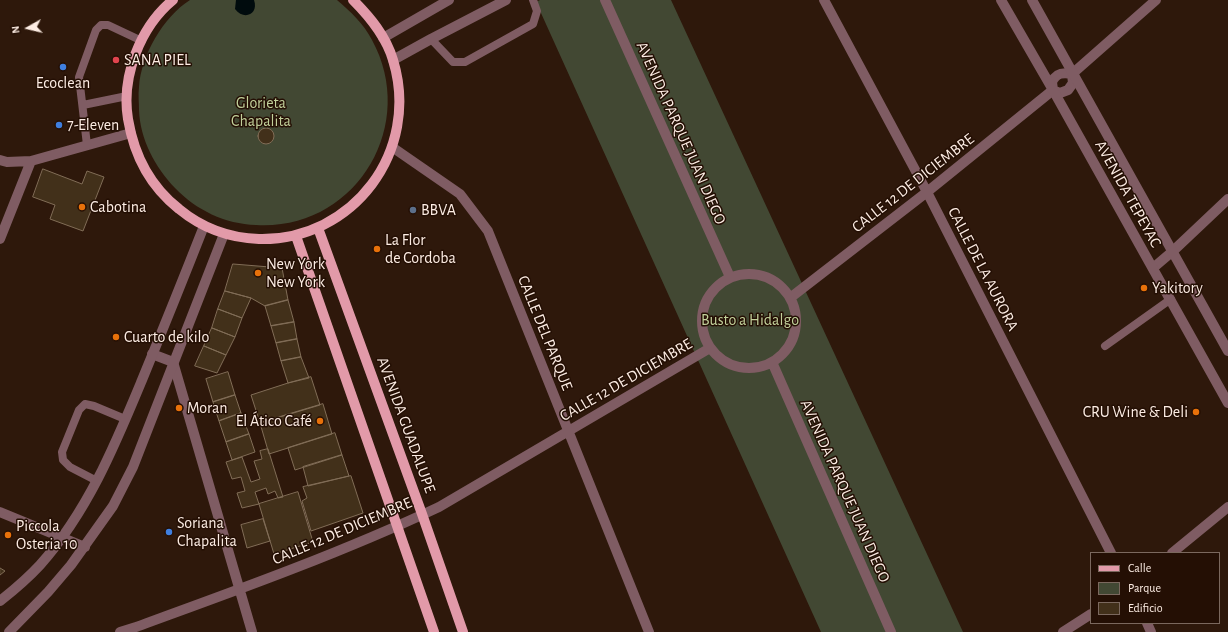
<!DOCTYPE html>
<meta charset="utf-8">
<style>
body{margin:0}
#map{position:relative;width:1228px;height:632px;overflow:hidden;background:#2e180b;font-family:"Alegreya Sans",sans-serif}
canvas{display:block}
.legend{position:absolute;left:1090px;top:552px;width:130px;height:72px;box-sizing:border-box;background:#240f04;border:1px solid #7b685e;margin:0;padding:5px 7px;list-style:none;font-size:12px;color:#fdede4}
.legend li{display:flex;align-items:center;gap:8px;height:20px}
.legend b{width:20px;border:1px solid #7b685e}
.north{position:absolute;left:8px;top:8px;width:40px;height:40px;-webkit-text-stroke:3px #240f04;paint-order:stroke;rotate:262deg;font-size:11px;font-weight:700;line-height:16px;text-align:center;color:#fdede4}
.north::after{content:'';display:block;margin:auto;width:14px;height:18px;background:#fdede4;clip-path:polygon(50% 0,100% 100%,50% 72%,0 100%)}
</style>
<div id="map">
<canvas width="1228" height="632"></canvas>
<ul class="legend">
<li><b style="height:5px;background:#e29aa9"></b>Calle</li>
<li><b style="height:11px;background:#424833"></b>Parque</li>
<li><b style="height:11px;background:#42301a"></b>Edificio</li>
</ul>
<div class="north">N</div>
</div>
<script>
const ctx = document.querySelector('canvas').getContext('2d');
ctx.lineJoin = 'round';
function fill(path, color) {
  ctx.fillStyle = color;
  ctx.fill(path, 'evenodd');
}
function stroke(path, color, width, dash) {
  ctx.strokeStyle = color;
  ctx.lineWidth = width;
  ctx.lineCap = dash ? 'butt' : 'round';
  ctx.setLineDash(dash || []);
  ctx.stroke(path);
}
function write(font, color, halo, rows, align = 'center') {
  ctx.font = font + ' "Alegreya Sans",sans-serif';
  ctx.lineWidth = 3;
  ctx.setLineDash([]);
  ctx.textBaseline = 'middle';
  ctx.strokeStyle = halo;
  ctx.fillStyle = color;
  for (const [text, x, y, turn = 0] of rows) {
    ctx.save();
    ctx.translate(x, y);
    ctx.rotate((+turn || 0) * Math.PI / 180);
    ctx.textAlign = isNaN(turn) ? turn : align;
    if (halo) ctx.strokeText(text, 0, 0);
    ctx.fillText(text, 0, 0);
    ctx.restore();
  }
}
const green = new Path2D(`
 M190,0H337C350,11 364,24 372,40C419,126 355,231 256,225C225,224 196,210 175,188C155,167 140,139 139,110C139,102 138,95 139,87C141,56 163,17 190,0Z
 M540,0H671L963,632H821L536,2Z`);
const water = new Path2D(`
 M236,0H254C259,14 244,21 235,9Z`);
const building = new Path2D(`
 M258 136a8 8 0 1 1 16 0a8 8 0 1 1-16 0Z
 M43,169L82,184L87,171L104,177L83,231L50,219L55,205L33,197Z
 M233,264L282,268L288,300L265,306L251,298L225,291Z
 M225,291L251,298L242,318L218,309Z
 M288,300L294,322L271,326L265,306Z
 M218,309L242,318L235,337L212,328Z
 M294,322L297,339L276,343L271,326Z
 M212,328L235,337L226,355L204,346Z
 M297,339L301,357L281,361L276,343Z
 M204,346L226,355L217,373L195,366Z
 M301,357L309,378L288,383L281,361Z
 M228,372L235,395L213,402L206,379Z
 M311,377L320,405L260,423L251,395L288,383Z
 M235,395L241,413L219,421L213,402Z
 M323,404L332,434L269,454L260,423Z
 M241,413L249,434L226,442L219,421Z
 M335,433L342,455L295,470L288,448Z
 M249,434L255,452L232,460L226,442Z
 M268,449L283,497L278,498L275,491L268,494L266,488L255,492L259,504L242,508L237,493L245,491L241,477L232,479L226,462L242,457L251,482L260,479L254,461L262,459L260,451Z
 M342,455L349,476L308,486L303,467Z
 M351,476L363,513L311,531L302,501L307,498L303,487Z
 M298,492L313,542L274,554L259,504Z
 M263,519L270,541L247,548L241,525Z
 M0,568L5,571L0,575Z`);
const service = new Path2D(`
 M431,39L453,62H465L533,24L537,11L533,0
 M83,105L127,96
 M87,145L79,77L96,30L101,25H108L142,41
 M1105,346L1171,299
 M97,481L70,467L63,460L62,452L79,410L85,404L94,406L125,419`);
const minor = new Path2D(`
 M605,0L730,277
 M824,0L927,192L1111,553
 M1072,74L1156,0
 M1053,90L1060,93L1068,90L1073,83L1072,74
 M1053,90L1052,82C1056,73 1063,72 1072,74
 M392,147L460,194L488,231L649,632
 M0,160L7,162L31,161L131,133
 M0,239L31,161
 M1153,268L1173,251L1228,199
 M702 321a47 47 0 1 1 94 0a47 47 0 1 1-94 0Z
 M790,298L927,192L1053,90
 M152,354L173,362L252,632
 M772,362L891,632
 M0,512L85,547
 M1172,553L1228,507
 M1147,623L1151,632
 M120,632L136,627C238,590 341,553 439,507L710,348
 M1063,632L1091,614`);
const tertiary = new Path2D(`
 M1001,0L1053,90L1228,403
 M1032,0L1228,351
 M383,38L449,0
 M393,60L431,39L506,0
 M0,601C14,590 28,578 40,565C88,511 115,445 142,380C163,329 184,277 204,226
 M9,632L48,592L71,565L113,506L133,467L224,234`);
const primary = new Path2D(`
 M173,0C140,27 121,77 128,119C134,155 151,187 179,209C202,228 230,238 259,239C353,241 421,151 393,60C386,36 370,17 353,0
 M318,228L422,514L463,632
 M296,236L434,632`);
const markers = [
 [116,60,4,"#e0444e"],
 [63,67,4,"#3f7fe0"],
 [59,125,4,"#3f7fe0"],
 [82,207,4,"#e8710a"],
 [413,210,4,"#5c6f8a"],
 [377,249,4,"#e8710a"],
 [258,273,4,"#e8710a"],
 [1144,288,4,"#e8710a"],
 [116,337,4,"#e8710a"],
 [179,408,4,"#e8710a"],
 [1196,412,4,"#e8710a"],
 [320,421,4,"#e8710a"],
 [169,532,4,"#3f7fe0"],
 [8,535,4,"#e8710a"]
];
const poiNames = [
 ["SANA PIEL",124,60],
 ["Ecoclean",63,83,"center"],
 ["7-Eleven",67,125],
 ["Cabotina",90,207],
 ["BBVA",421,210],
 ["La Flor",385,240],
 ["de Cordoba",385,258],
 ["New York",266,264],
 ["New York",266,282],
 ["Yakitory",1152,288],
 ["Cuarto de kilo",124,337],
 ["Moran",187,408],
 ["CRU Wine & Deli",1188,412,"right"],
 ["El Ático Café",312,421,"right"],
 ["Soriana",177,523],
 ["Chapalita",177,541],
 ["Piccola",16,526],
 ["Osteria 10",16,544]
];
const parkNames = [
 ["Glorieta",261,103],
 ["Chapalita",261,121],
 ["Busto a Hidalgo",750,320]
];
const streetNames = [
 ["AVENIDA PARQUE JUAN DIEGO",681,133,66],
 ["CALLE 12 DE DICIEMBRE",913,183,-38],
 ["AVENIDA TEPEYAC",1128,194,61],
 ["CALLE DE LA AURORA",983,269,63],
 ["CALLE DEL PARQUE",545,333,68],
 ["CALLE 12 DE DICIEMBRE",626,380,-30],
 ["AVENIDA GUADALUPE",406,425,70],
 ["AVENIDA PARQUE JUAN DIEGO",845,491,66],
 ["CALLE 12 DE DICIEMBRE",342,531,-23]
];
fill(green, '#424833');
fill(water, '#000b0d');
fill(building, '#42301a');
stroke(building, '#816d57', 1);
stroke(service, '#7f5c63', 8);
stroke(minor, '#7f5c63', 10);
stroke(tertiary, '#7f5c63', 10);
stroke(primary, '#e29aa9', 10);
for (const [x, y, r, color] of markers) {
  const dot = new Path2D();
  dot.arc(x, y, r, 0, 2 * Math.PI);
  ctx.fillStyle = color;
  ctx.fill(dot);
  stroke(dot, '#240f04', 1.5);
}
write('16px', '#fdede4', '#240f04', poiNames, 'left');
write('16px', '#c2d19b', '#240f04', parkNames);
write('16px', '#fdede4', '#240f04', streetNames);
</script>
